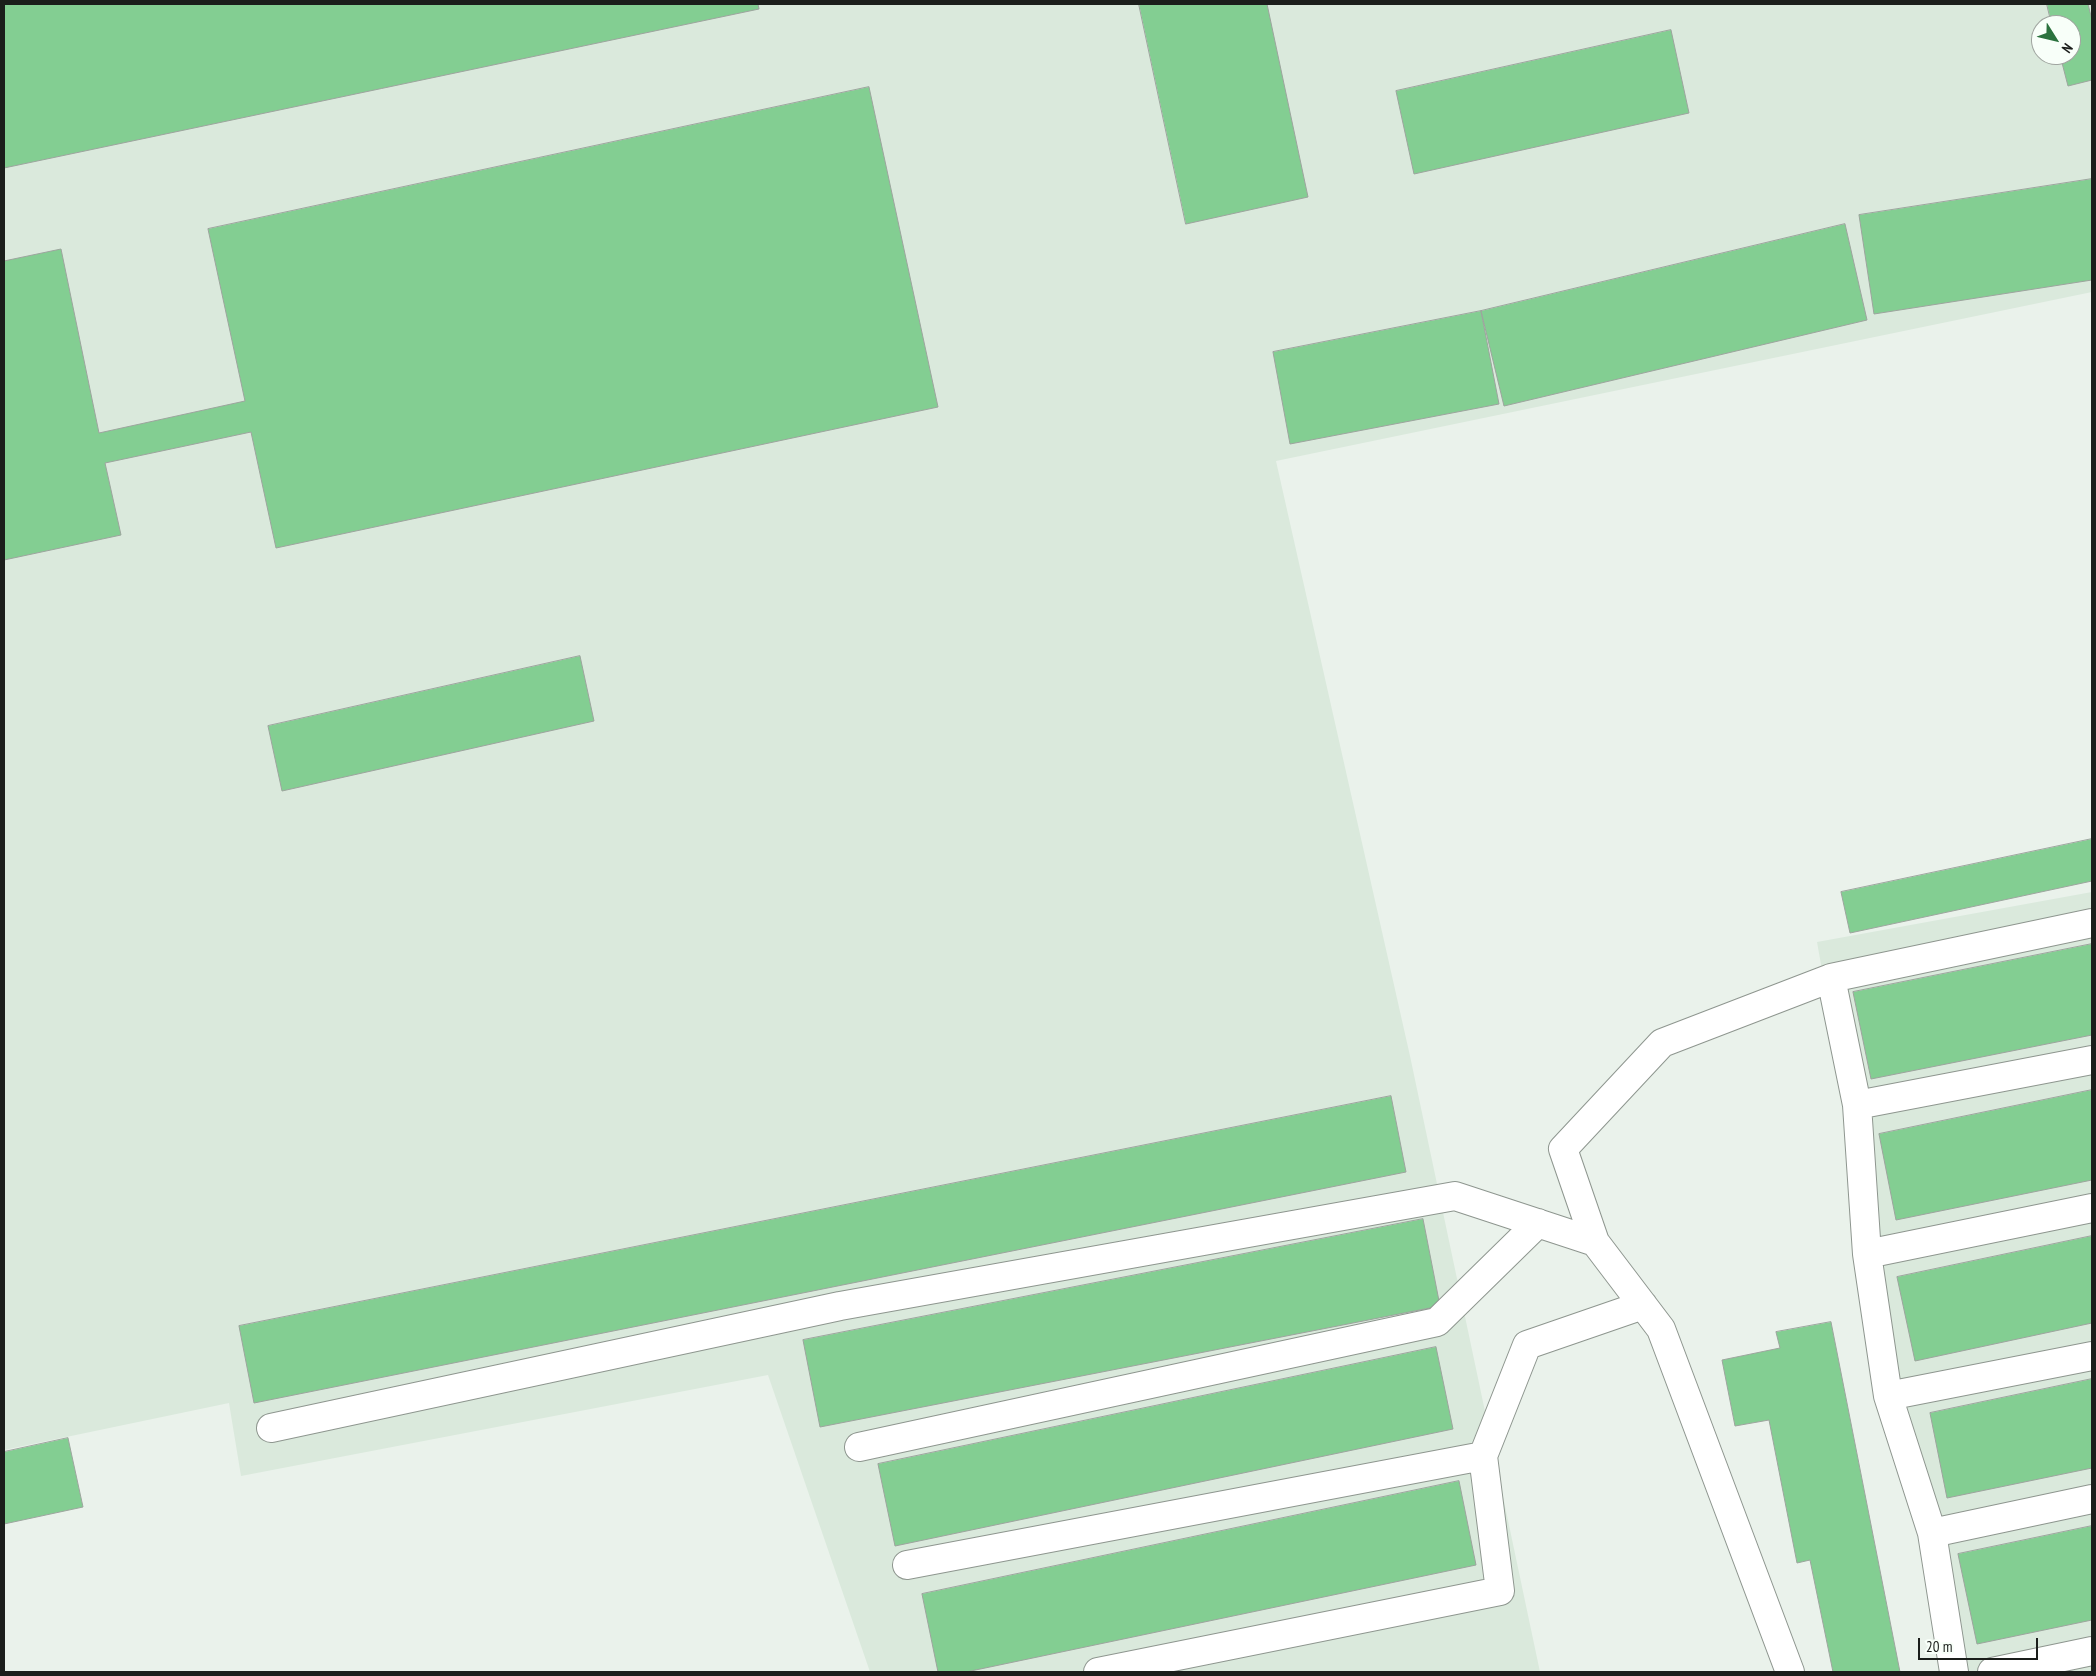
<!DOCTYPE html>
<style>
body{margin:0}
#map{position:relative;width:2096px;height:1676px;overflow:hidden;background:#eaf2eb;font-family:"PT Sans Narrow",sans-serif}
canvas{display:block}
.frame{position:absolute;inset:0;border:5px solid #1b1e1b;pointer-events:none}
.north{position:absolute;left:2031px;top:15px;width:50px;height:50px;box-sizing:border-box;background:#f8fff9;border:1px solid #a0a5a0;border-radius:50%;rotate:126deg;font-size:14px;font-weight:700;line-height:20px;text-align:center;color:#1b1e1b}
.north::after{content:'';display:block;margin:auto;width:18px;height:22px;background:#2b723e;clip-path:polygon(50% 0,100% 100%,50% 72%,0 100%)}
.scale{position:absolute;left:1918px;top:1638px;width:120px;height:22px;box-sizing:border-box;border:2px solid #1b1e1b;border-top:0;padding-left:6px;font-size:15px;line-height:18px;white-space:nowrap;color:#1b1e1b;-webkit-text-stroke:4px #f8fff9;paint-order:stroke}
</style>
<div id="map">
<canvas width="2096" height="1676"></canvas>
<div class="frame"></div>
<div class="north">N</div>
<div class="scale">20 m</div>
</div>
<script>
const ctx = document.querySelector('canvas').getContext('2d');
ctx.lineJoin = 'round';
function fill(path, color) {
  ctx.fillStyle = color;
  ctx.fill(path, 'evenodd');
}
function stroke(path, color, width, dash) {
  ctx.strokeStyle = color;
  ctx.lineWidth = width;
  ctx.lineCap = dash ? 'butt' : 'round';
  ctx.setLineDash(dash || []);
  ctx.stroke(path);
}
const built = new Path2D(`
 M4,4H2092V292L1276,461L1410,1056L1540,1672H870L768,1375L241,1476L229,1403L4,1450ZM2041,25H2071V55H2041Z
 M2092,892V1672H1947L1817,942Z`);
const building = new Path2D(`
 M4,4H758L759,9L4,168Z
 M1139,4H1267L1308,197L1186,224Z
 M2047,4H2088L2092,20V80L2068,86L2060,55H2071V25H2052Z
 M1671,30L1689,113L1414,174L1396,91Z
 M869,87L938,407L276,548L251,432L105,463L121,535L4,560V261L61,249L99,433L245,401L208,229Z
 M2092,179V280L1874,314L1859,215Z
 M1845,224L1867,320L1504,406L1481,311Z
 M1481,311L1499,404L1290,444L1273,352Z
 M580,656L594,721L282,791L268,726Z
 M2092,839V881L1850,933L1841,892Z
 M2092,944V1035L1871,1079L1853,992Z
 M2092,1090V1180L1896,1220L1879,1134Z
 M1391,1096L1406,1172L254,1403L239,1326Z
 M1423,1219L1440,1306L820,1427L803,1340Z
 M2092,1236V1323L1915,1361L1897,1277Z
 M1831,1322L1900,1672H1833L1810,1560L1797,1563L1769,1420L1735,1426L1722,1360L1780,1348L1776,1332Z
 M1436,1347L1453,1429L895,1546L878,1464Z
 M2092,1379V1468L1947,1498L1930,1413Z
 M68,1438L83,1507L4,1524V1452Z
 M1459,1481L1476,1565L966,1672H938L922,1594Z
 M2092,1526V1620L1977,1644L1958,1554Z`);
const minor = new Path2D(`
 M1857,1105L2092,1060
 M2092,1208L1867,1254L1888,1396L2092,1356
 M1867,1254L1857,1105L1831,978L2092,923
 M1888,1396L1932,1533
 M271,1428L840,1306L1455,1196L1595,1242
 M859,1447L1437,1322L1538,1223
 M907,1565L1483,1456L1527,1345L1643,1305
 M1098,1672L1500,1591L1483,1456
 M1790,1672L1661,1329L1595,1242L1563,1149L1662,1043L1831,978
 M1954,1672L1932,1533L2092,1499
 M1992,1672L2092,1651`);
fill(built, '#dae9dc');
fill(building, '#83ce92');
stroke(building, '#9da59e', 1);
stroke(minor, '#8e968f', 30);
stroke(minor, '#fff', 28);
</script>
